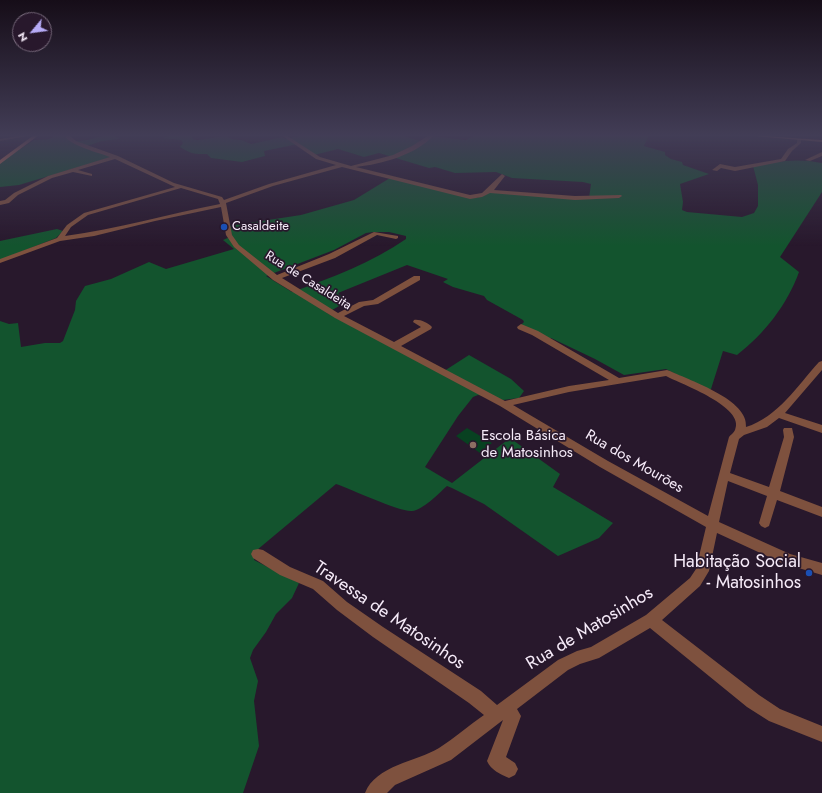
<!DOCTYPE html>
<meta charset="utf-8">
<style>
body{margin:0}
#map{position:relative;width:822px;height:793px;overflow:hidden;background:#28182c;font-family:Jost,sans-serif}
canvas{display:block}
.north{position:absolute;left:12px;top:12px;width:40px;height:40px;box-sizing:border-box;background:#28182c;border:1px solid #7a6c7e;border-radius:50%;rotate:241deg;font-size:11px;font-weight:700;line-height:16px;text-align:center;color:#f6ebf9}
.north::after{content:'';display:block;margin:auto;width:14px;height:18px;background:#b7abf7;clip-path:polygon(50% 0,100% 100%,50% 72%,0 100%)}
</style>
<div id="map">
<canvas width="822" height="793"></canvas>
<div class="north">N</div>
</div>
<script>
const ctx = document.querySelector('canvas').getContext('2d');
ctx.lineJoin = 'round';
function fill(path, color) {
  ctx.fillStyle = color;
  ctx.fill(path, 'evenodd');
}
function stroke(path, color, width, dash) {
  ctx.strokeStyle = color;
  ctx.lineWidth = width;
  ctx.lineCap = dash ? 'butt' : 'round';
  ctx.setLineDash(dash || []);
  ctx.stroke(path);
}
function write(font, color, halo, rows, align = 'center') {
  ctx.font = font + ' Jost,sans-serif';
  ctx.lineWidth = 3.5;
  ctx.setLineDash([]);
  ctx.textBaseline = 'middle';
  ctx.strokeStyle = halo;
  ctx.fillStyle = color;
  for (const [text, x, y, turn = 0] of rows) {
    ctx.save();
    ctx.translate(x, y);
    ctx.rotate((+turn || 0) * Math.PI / 180);
    ctx.textAlign = isNaN(turn) ? turn : align;
    if (halo) ctx.strokeText(text, 0, 0);
    ctx.fillText(text, 0, 0);
    ctx.restore();
  }
}
const green = new Path2D(`
 M467,428L492,443L480,453L456,436Z`);
const forest = new Path2D(`
 M53,135H66L70,141C75,141 81,141 86,140C98,138 109,131 120,139L102,141L84,147L112,157L19,185L0,187V162L34,140L49,139L53,137Z
 M172,135H191L193,139L197,140L226,136L232,139L242,140L251,144L282,137L286,139L303,135H400L421,141L433,136L466,140L475,135H649L644,146L665,152V155L671,159L682,162L683,165L709,174L680,184L683,202L682,210L687,212L742,217L754,213L758,206V185L753,166C776,161 798,158 822,163V192L780,257L799,272C787,305 765,333 737,355L723,351L711,389L707,390L666,369L624,375L595,359L551,338H547L521,325L524,322L523,320L487,300L484,296L453,287L443,282L448,279L407,265L338,293L346,302L327,313L441,373L469,355L511,379L524,391L519,398L503,400L478,395L473,397L458,416L425,467L452,483L510,438L560,474L553,487L613,523L599,538L558,556L484,504L452,488L447,486C438,494 423,510 412,511C399,512 351,489 336,484L257,550L254,560L299,583L292,598L276,614L266,632L253,650L250,658L258,681L254,701L259,746L243,793H0V321L9,324L18,323L21,347L45,343H60L63,341L75,310L76,301L85,286L111,279L149,262L166,269L234,249L223,240L232,236L229,226L301,215L354,200L390,178L477,198L491,191L589,198L591,184L583,182L512,178L496,172L455,173L435,167L429,168L379,153L364,157L338,149L314,155L298,144L264,151L265,156L242,162L211,158L207,154C194,154 191,154 180,147L183,143L181,140L162,138ZM373,232H389L406,236V239C373,262 331,278 292,292L266,276L334,250L366,233Z
 M57,229L63,231L56,238L0,260V241Z`);
const minor = new Path2D(`
 M24,135H34L0,141V139Z
 M65,135H69L76,141L118,156L174,183L222,197L224,200L269,184L336,165L316,159L281,135H286L320,157L351,166L393,155L412,146L429,135H434C416,155 382,164 356,167L470,195L482,193L502,174L505,176L494,190L575,196L621,195L622,196L619,198L575,200L490,193L482,197L470,199L342,167L273,186L226,203L232,235L239,245L277,275L329,254L374,232L398,236V238L396,239L377,235L335,258L282,278L338,313L359,302L373,300L414,276H420V280L378,304L364,306L344,316L394,342L421,327L413,322L414,320C420,319 428,323 432,327L431,329L401,346L505,401L569,386L609,380L532,335L518,329L517,327L521,324L538,331L619,378L667,370L670,371C691,381 749,400 746,427C778,417 797,386 819,362L822,361V370L785,413L822,425V433L779,418L767,427L744,435L739,439L730,473L769,487L784,437L783,430L784,428H792L794,437L780,491L822,507V517L777,500L769,526L765,528L761,526L759,523L767,496L728,481L719,522L790,554L822,563V575L782,563L717,533L709,571L700,586L662,620L759,695L780,709L822,726V742L769,721L747,707L650,628L599,658L580,664L568,670L517,709L521,716L506,757L515,763L518,769L515,775L509,778C500,774 491,770 487,761L503,720L451,760L395,785L387,793H365C376,765 416,762 439,748C455,738 469,725 484,715L469,703L373,637L337,610L313,589L280,575L253,558L251,554L253,550L258,549L263,550L290,567L323,581L347,602L383,627L481,691L497,705L558,660L577,651L591,647L646,615L690,578L696,569L706,527L600,467L500,406L335,318L273,280L234,247L226,235L221,207L155,221L94,236L60,241L0,263V259L57,238L67,225L84,213L175,187L115,159L78,170L92,174V176L73,172L52,178L18,195L9,203L0,205V201L5,200L14,193L48,176L110,157C100,153 67,145 65,135ZM181,188L218,199L220,204C168,214 117,229 65,236L71,227L88,215ZM666,376C681,384 746,407 735,430C734,433 730,435 729,437L708,516L608,461L513,405L569,392Z
 M797,139H801V143L792,151L785,161L735,171L721,168L717,171L712,170L720,164L735,167L781,159L788,149L797,143Z
 M822,152V156L810,161L805,160Z`);
const major = new Path2D(`
 M34,135H39L0,164V160Z
 M752,135L822,140V142L754,136Z`);
const markers = [
 [224,227,4,"#1a4fb4"],
 [473,445,4,"#8d6e63"],
 [809,573,4,"#1a4fb4"]
];
const farPoinames = [
 ["Casaldeite",232,227]
];
const farStreetnames = [
 ["Rua de Casaldeita",308,281,32]
];
const poiNames = [
 ["Escola Básica",481,436],
 ["de Matosinhos",481,453]
];
const streetNames = [
 ["Rua dos Mourões",634,462,30]
];
const nearPoinames = [
 ["Habitação Social",801,563],
 ["- Matosinhos",801,584]
];
const nearStreetnames = [
 ["Travessa de Matosinhos",389,616,34],
 ["Rua de Matosinhos",590,629,-31]
];
fill(green, '#084121');
fill(forest, '#13542e');
fill(minor, '#7e513e');
fill(major, '#df8158');
const sky = ctx.createLinearGradient(0, 0, 0, 246);
sky.addColorStop(0, '#160d18');
sky.addColorStop(0.55, '#423d56');
sky.addColorStop(1, '#423d5600');
ctx.fillStyle = sky;
ctx.fillRect(0, 0, 822, 246);
for (const [x, y, r, color] of markers) {
  const dot = new Path2D();
  dot.arc(x, y, r, 0, 2 * Math.PI);
  ctx.fillStyle = color;
  ctx.fill(dot);
  stroke(dot, '#28182c', 1.5);
}
write('13px', '#f6ebf9', '#28182c', farPoinames, 'left');
write('13px', '#f6ebf9', '#28182c', farStreetnames);
write('15px', '#f6ebf9', '#28182c', poiNames, 'left');
write('15px', '#f6ebf9', '#28182c', streetNames);
write('18px', '#f6ebf9', '#28182c', nearPoinames, 'right');
write('18px', '#f6ebf9', '#28182c', nearStreetnames);
</script>
